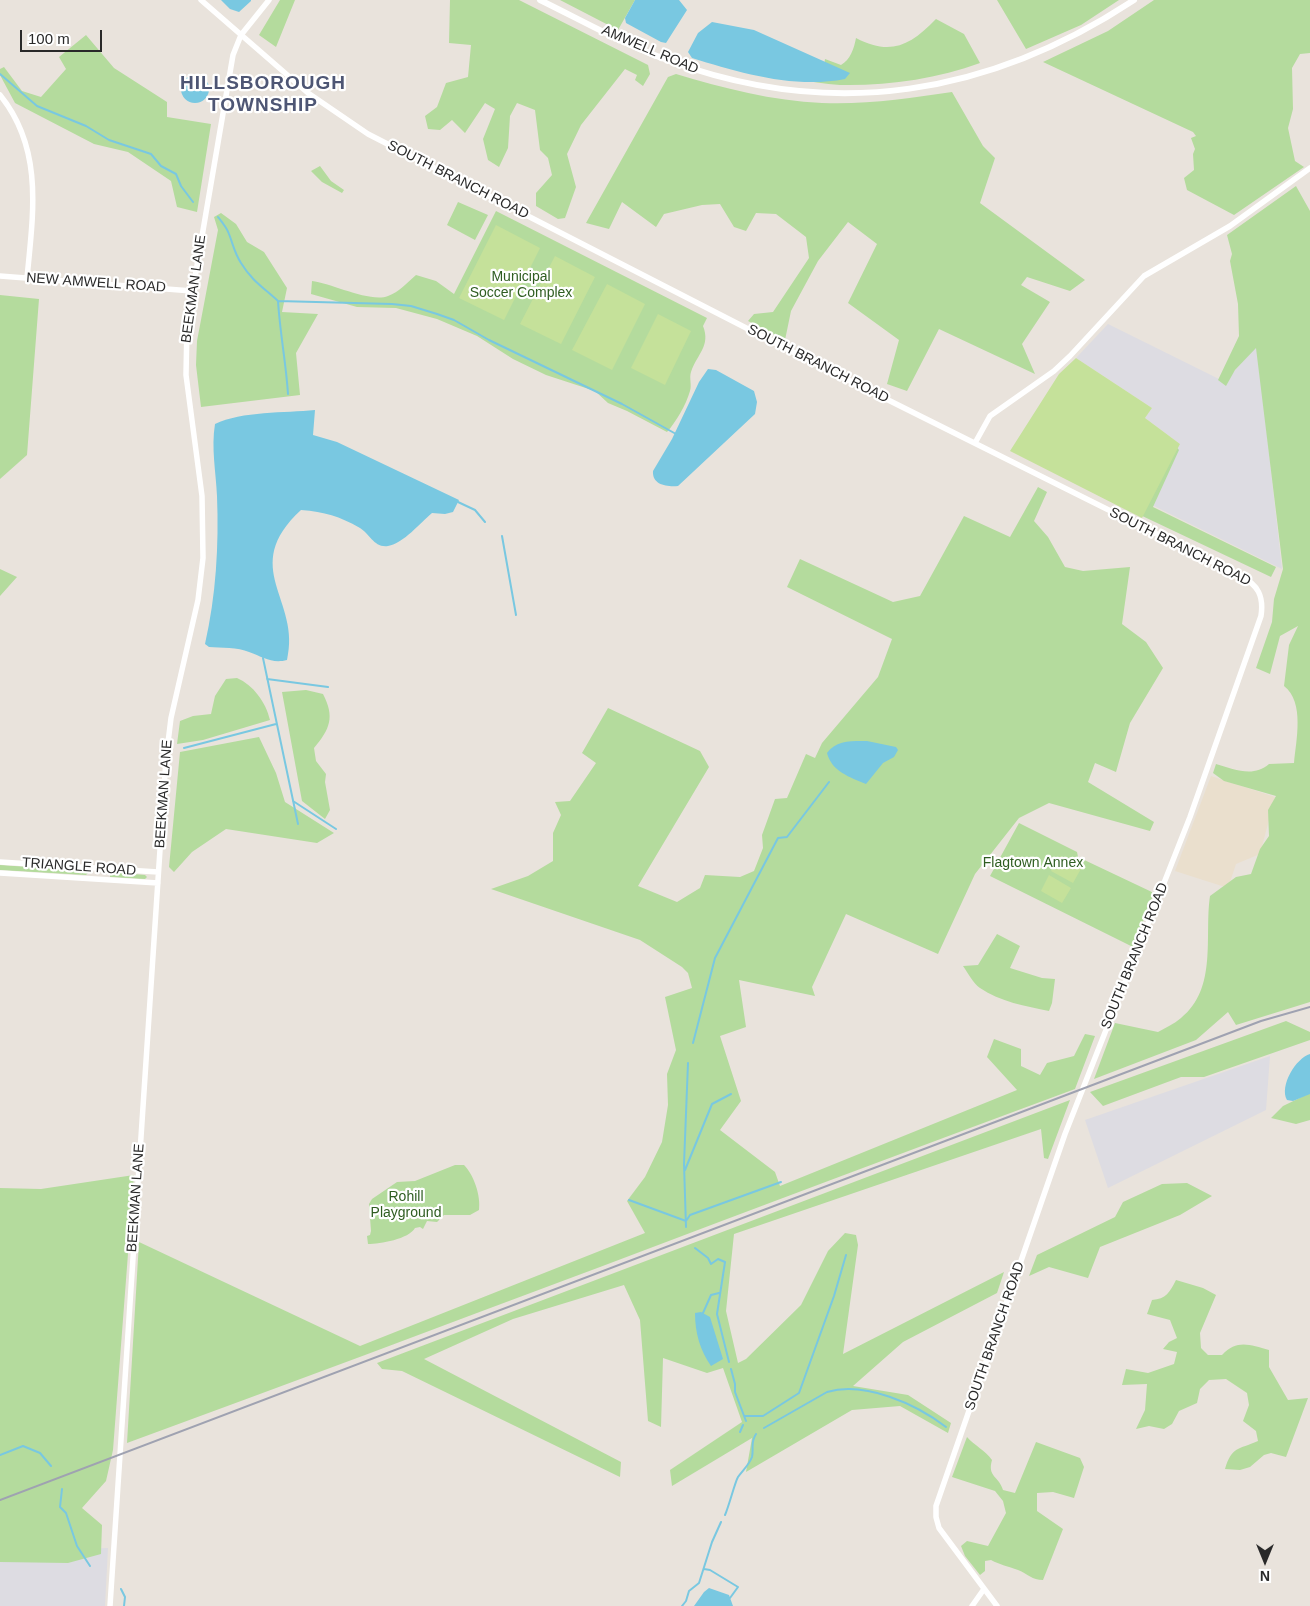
<!DOCTYPE html>
<style>
body{margin:0}
#map{position:relative;width:1310px;height:1606px;overflow:hidden;background:#e9e3dc;font-family:Arial,sans-serif}
canvas{display:block}
.north{position:absolute;left:1240px;top:1536px;width:50px;height:50px;-webkit-text-stroke:4px #fff;paint-order:stroke;rotate:180deg;font-size:14px;font-weight:700;line-height:20px;text-align:center;color:#292929}
.north::after{content:'';display:block;margin:auto;width:18px;height:22px;background:#292929;clip-path:polygon(50% 0,100% 100%,50% 72%,0 100%)}
.scale{position:absolute;left:20px;top:30px;width:82px;height:22px;box-sizing:border-box;border:2px solid #292929;border-top:0;padding-left:6px;font-size:15px;line-height:18px;white-space:nowrap;color:#292929;-webkit-text-stroke:4px #fff;paint-order:stroke}
</style>
<div id="map">
<canvas width="1310" height="1606"></canvas>
<div class="north">N</div>
<div class="scale">100 m</div>
</div>
<script>
const ctx = document.querySelector('canvas').getContext('2d');
ctx.lineJoin = 'round';
function fill(path, color) {
  ctx.fillStyle = color;
  ctx.fill(path, 'evenodd');
}
function stroke(path, color, width, dash) {
  ctx.strokeStyle = color;
  ctx.lineWidth = width;
  ctx.lineCap = dash ? 'butt' : 'round';
  ctx.setLineDash(dash || []);
  ctx.stroke(path);
}
function write(font, color, halo, rows, align = 'center') {
  ctx.font = font + ' Arial,sans-serif';
  ctx.lineWidth = 4.5;
  ctx.setLineDash([]);
  ctx.textBaseline = 'middle';
  ctx.strokeStyle = halo;
  ctx.fillStyle = color;
  for (const [text, x, y, turn = 0] of rows) {
    ctx.save();
    ctx.translate(x, y);
    ctx.rotate((+turn || 0) * Math.PI / 180);
    ctx.textAlign = isNaN(turn) ? turn : align;
    if (halo) ctx.strokeText(text, 0, 0);
    ctx.fillText(text, 0, 0);
    ctx.restore();
  }
}
const industrial = new Path2D(`
 M1108,324L1225,382L1257,345L1282,569L1150,504L1180,444L1145,418L1152,408L1076,358Z
 M1270,1056L1266,1110L1108,1188L1085,1120Z
 M108,1548L105,1606H0V1551Z`);
const education = new Path2D(`
 M1211,776L1275,797L1260,854L1236,864L1228,888L1175,871Z`);
const green = new Path2D(`
 M280,0H295L276,47L259,35Z
 M450,0H519L648,65L650,74L643,86L635,80L637,75L625,69L581,125L567,154L576,187L565,218L558,219L536,206V193L552,175L548,158L540,150L535,110L517,103L510,116L508,148L499,167L488,160L483,139L495,109L485,103L465,133L452,120L440,130L428,129L425,116L437,107L446,83L468,77L471,45L449,43Z
 M560,0H635L618,30Z
 M997,0H1119L1081,25L1026,49Z
 M1154,0H1310V53L1300,54L1292,68L1293,109L1288,128L1295,161L1304,167L1234,215L1187,190L1184,178L1194,170L1193,154L1195,149L1191,138L1196,136L1193,132L1043,62L1108,31Z
 M936,19L964,34L980,63C937,79 886,86 840,85C825,84 809,81 794,79L823,73L825,59L841,65C850,60 854,49 856,38C890,56 910,46 936,19Z
 M86,35L114,68L167,102V117L211,124L197,212L177,207L171,181L128,152L94,144L15,103L0,75V69L4,67L22,91L41,97L66,69L59,57Z
 M676,74C723,88 773,101 822,103C865,105 910,98 952,92L983,146L995,158L980,203L1085,280L1070,291L1027,277L1021,285L1050,302L1022,344L1035,374L939,329L907,391L887,384L899,340L848,303L877,244L848,222L818,261L791,311L785,340L748,321L754,314L773,312L809,258L806,237L776,214L756,213L746,231L734,227L720,204L702,205L664,214L656,227L622,202L609,229L586,223L668,77Z
 M320,166L331,181L344,190L342,193L322,182L311,171Z
 M1296,186L1310,211V1002L1236,1025L1228,1012L1196,1040L1094,1079L1115,1023L1158,1032C1165,1028 1174,1024 1181,1018C1218,988 1204,936 1210,896L1236,877L1251,874L1260,849L1269,836L1268,810L1276,796L1224,781L1213,773L1216,764C1234,769 1253,778 1269,764L1294,763C1296,741 1305,702 1284,686L1289,645L1298,626L1280,636L1270,674L1256,668L1272,622L1274,599L1283,569L1256,348L1235,370L1226,386L1218,380L1239,336L1238,304L1230,261L1232,254L1227,235Z
 M458,202L488,215L475,240L447,225Z
 M496,211L707,318L703,326C711,346 697,354 691,372C689,378 692,385 690,391C686,405 676,422 667,432L627,411L608,403L595,391L546,375L513,359L477,336L437,319L396,308L357,307L311,294L312,281C331,283 370,303 388,296C399,292 407,283 416,275L436,281L454,294Z
 M221,213L236,224L247,242L264,252L287,288L282,312L318,314L296,353L300,395L201,407L196,365L197,341L218,230L214,217Z
 M0,295L39,299L27,455L0,479Z
 M1173,443L1179,450L1153,507L1276,567L1271,577L1098,495Z
 M1038,487L1047,492L1034,521L1048,537L1065,567L1083,571L1130,567L1122,624L1146,642L1163,668L1130,723L1116,772L1095,763L1088,782L1154,822L1150,831L1049,803L1019,818L975,874L938,954L846,914L812,987L815,996L739,980L746,1027L720,1036L741,1101L720,1130L775,1172L780,1186L1017,1090L987,1057L994,1039L1021,1049V1066L1040,1075L1047,1063L1074,1056L1085,1034L1095,1036L1075,1089C759,1206 444,1327 127,1443L139,1242L360,1346L645,1233L627,1201L645,1177L662,1142L668,1105L667,1074L676,1050L665,997L692,988L688,973L682,967L640,940L491,889L528,876L553,861V833L561,815L555,802L570,801L596,763L582,753L608,708L700,751L709,767L638,886L677,902L700,888L705,875L740,877L754,871L763,848L762,835L775,799L787,798L806,754L815,758L822,743L878,677L892,639L787,587L800,559L893,602L920,596L964,516L1010,537Z
 M0,569L17,577L0,596Z
 M237,678C253,685 266,702 270,720L203,740L177,744L180,721L193,716L211,714L215,696L226,679Z
 M306,690L323,694C335,717 330,729 314,748L316,761L326,774L325,782L330,810L325,819L302,801L282,692Z
 M259,737L276,773L285,802L334,833L317,843L226,829L192,852L174,872L169,867L180,752Z
 M1019,823L1077,852L1078,857L1154,893L1133,947L990,876Z
 M0,865L86,871L88,873L86,875L0,870Z
 M110,872L145,875L147,877L145,879L110,877Z
 M997,934L1020,946L1010,968L1042,978L1055,979L1052,1003L1049,1011C1026,1006 1000,1002 980,988C973,983 968,973 963,966L978,965Z
 M1286,1021L1310,1032V1040L1204,1077H1181L1103,1106L1090,1092Z
 M1310,1093V1120L1296,1124L1271,1118L1283,1106Z
 M1070,1100L1048,1159L1044,1158L1041,1129L734,1234L726,1311L738,1363L746,1359L801,1305L828,1251L845,1233L856,1235L858,1245L843,1354L1004,1272L997,1293L903,1342L853,1386L908,1395L951,1423L948,1433L900,1406L852,1410L746,1472L752,1438L672,1486L670,1470L742,1422L723,1368L707,1373L663,1358L661,1427L648,1421L640,1320L624,1285L513,1319L424,1359L621,1462L620,1477L402,1371L382,1369L377,1363Z
 M455,1165H464C474,1175 481,1196 479,1210L470,1215H444L437,1222L427,1221L423,1229L420,1227L415,1228C409,1239 380,1244 368,1244L367,1236L370,1235L371,1231L369,1204L372,1199L397,1182L415,1181Z
 M134,1175L113,1450L106,1481L82,1508L102,1525L101,1554L68,1563L0,1562V1188L41,1189Z
 M1187,1183L1212,1196L1180,1215L1100,1247L1088,1278L1049,1267L1029,1276L1037,1255L1115,1217L1123,1202L1162,1184Z
 M1176,1280L1203,1288L1216,1295L1200,1333L1201,1348L1208,1355H1222C1237,1339 1250,1345 1269,1350V1367L1288,1400L1308,1398L1286,1457L1271,1453L1264,1455L1250,1467L1240,1470L1225,1469C1232,1446 1238,1450 1258,1441L1256,1431L1243,1421L1249,1405L1247,1393L1226,1379L1209,1380L1200,1389L1197,1403L1179,1411L1172,1424L1164,1429L1149,1426L1136,1429L1145,1410L1147,1384L1122,1385L1126,1369L1148,1373L1174,1364L1177,1352L1163,1349L1169,1342L1177,1338L1170,1320L1147,1314L1152,1300C1166,1299 1170,1292 1176,1280Z
 M967,1437C975,1446 985,1450 992,1460C987,1477 999,1476 1003,1490L1015,1493L1036,1442L1080,1458L1084,1467L1074,1498L1053,1492L1037,1493V1511L1063,1529L1043,1580C1032,1580 1028,1574 1018,1570C1008,1566 1000,1565 991,1560L985,1561V1571L980,1575L965,1556L961,1546L967,1541L988,1546L1006,1513L1003,1501L995,1491L952,1477Z`);
const pitch = new Path2D(`
 M496,225L540,248L504,320L459,298Z
 M555,256L595,277L561,344L520,324Z
 M607,284L645,304L612,370L572,350Z
 M658,314L691,331L665,385L631,368Z
 M1076,358L1152,408L1145,418L1180,444L1142,518L1010,451L1059,374Z
 M1060,856L1082,867L1073,883L1051,871Z
 M1049,875L1071,888L1062,903L1041,891Z`);
const water = new Path2D(`
 M221,0H251V1L239,12L230,9Z
 M635,0H679L687,10L666,43L661,42L626,23L625,18Z
 M712,22L754,30L850,73L845,79C795,89 740,73 692,58L688,52L698,33Z
 M181 89a14 14 0 1 1 28 0a14 14 0 1 1-28 0Z
 M708,369L716,370L754,391L757,402L755,414L678,486C667,487 652,485 653,471L672,439L699,382Z
 M315,410L313,435L337,442L459,500L453,512L445,514L432,513C420,523 404,543 388,546C374,548 370,534 360,528C339,516 325,512 301,510C238,568 302,600 287,660C272,664 263,657 249,652C238,647 221,648 209,647L205,644C216,596 219,545 217,496C216,472 211,448 215,424C242,411 285,413 315,410Z
 M867,741L896,747L898,750L894,757L883,763L866,784C850,777 832,772 827,753C836,740 852,741 867,741Z
 M1310,1054V1094L1293,1101L1287,1100C1279,1086 1296,1058 1310,1054Z
 M701,1312L710,1317L723,1359L711,1366C700,1350 695,1333 695,1313Z
 M709,1588L729,1595L733,1606H694L704,1592Z`);
const stream = new Path2D(`
 M0,74L37,106L86,126L109,140L151,154L161,166L176,174L181,186L193,202
 M218,217C222,222 227,228 229,234C233,244 234,252 241,263C252,281 264,288 278,301L392,304L411,306L437,314L454,320L489,340L622,404L676,434
 M278,301C280,333 286,363 288,394
 M458,502L475,510L485,522
 M502,536L516,615
 M263,658L298,824
 M267,679L328,687
 M184,748L276,724
 M293,801L336,829
 M693,1043L715,958L778,838L787,837L790,833L829,782
 M685,1170L712,1104L731,1094
 M629,1200L686,1221L690,1215L781,1182
 M686,1227L684,1164L688,1063
 M695,1248L708,1258L711,1264L718,1259L725,1262L717,1314L729,1362
 M703,1313L711,1295L719,1293
 M731,1369L735,1384V1392L746,1421
 M744,1416H763L799,1393L834,1296L846,1255
 M764,1428L827,1392C865,1381 916,1404 946,1427
 M740,1432L743,1425
 M0,1455L23,1446L40,1453L51,1466
 M62,1489L60,1507L66,1513L77,1546L90,1566
 M725,1515C729,1506 735,1482 738,1477C743,1470 749,1465 752,1457C754,1448 750,1443 756,1434
 M704,1569L710,1570L738,1587L730,1598
 M121,1589L125,1597L124,1606
 M682,1606L686,1601L689,1591L699,1583L712,1542L721,1522`);
const tertiary = new Path2D(`
 M201,0L308,93L368,134L830,371L1241,576C1258,585 1264,596 1261,616L1190,817L1065,1134L936,1506V1517L939,1528L997,1606
 M0,95C44,149 33,214 27,278
 M0,276L192,291
 M975,443L990,416L1054,371L1070,356L1144,276L1230,226L1310,168
 M0,862L158,872
 M0,873L158,883
 M110,1606L166,759L171,718L198,600L203,558L202,496L186,375L187,324L233,55L241,35L269,0
 M972,1606L984,1589`);
const secondary = new Path2D(`
 M540,0C583,21 625,45 670,61C834,121 990,95 1134,0`);
const rail = new Path2D(`
 M0,1500L1261,1021L1310,1007`);
const streetNames = [
 ["AMWELL ROAD",650,50,23],
 ["SOUTH BRANCH ROAD",458,180,27],
 ["NEW AMWELL ROAD",96,283,4],
 ["BEEKMAN LANE",194,289,-82],
 ["SOUTH BRANCH ROAD",818,364,27],
 ["SOUTH BRANCH ROAD",1180,547,27],
 ["BEEKMAN LANE",164,794,-86],
 ["TRIANGLE ROAD",79,867,4],
 ["SOUTH BRANCH ROAD",1135,956,-68],
 ["BEEKMAN LANE",136,1198,-86],
 ["SOUTH BRANCH ROAD",995,1336,-71]
];
const parkNames = [
 ["Municipal",521,277],
 ["Soccer Complex",521,293],
 ["Flagtown Annex",1033,863],
 ["Rohill",406,1197],
 ["Playground",406,1213]
];
const districtNames = [
 ["HILLSBOROUGH",263,84],
 ["TOWNSHIP",263,106]
];
fill(industrial, '#dddce2');
fill(education, '#eadfcd');
fill(green, '#b4db9d');
fill(pitch, '#c5e19a');
fill(water, '#79c8e1');
stroke(stream, '#79c8e1', 2);
stroke(tertiary, '#fff', 5.5);
stroke(secondary, '#fff', 6);
stroke(rail, '#9fa2b1', 2);
write('14px', '#292929', '#fff', streetNames);
write('14px', '#2f5d21', '#fff', parkNames);
ctx.letterSpacing = '1px';
write('bold 19px', '#4e5674', '#fff', districtNames);
ctx.letterSpacing = '0px';
</script>
